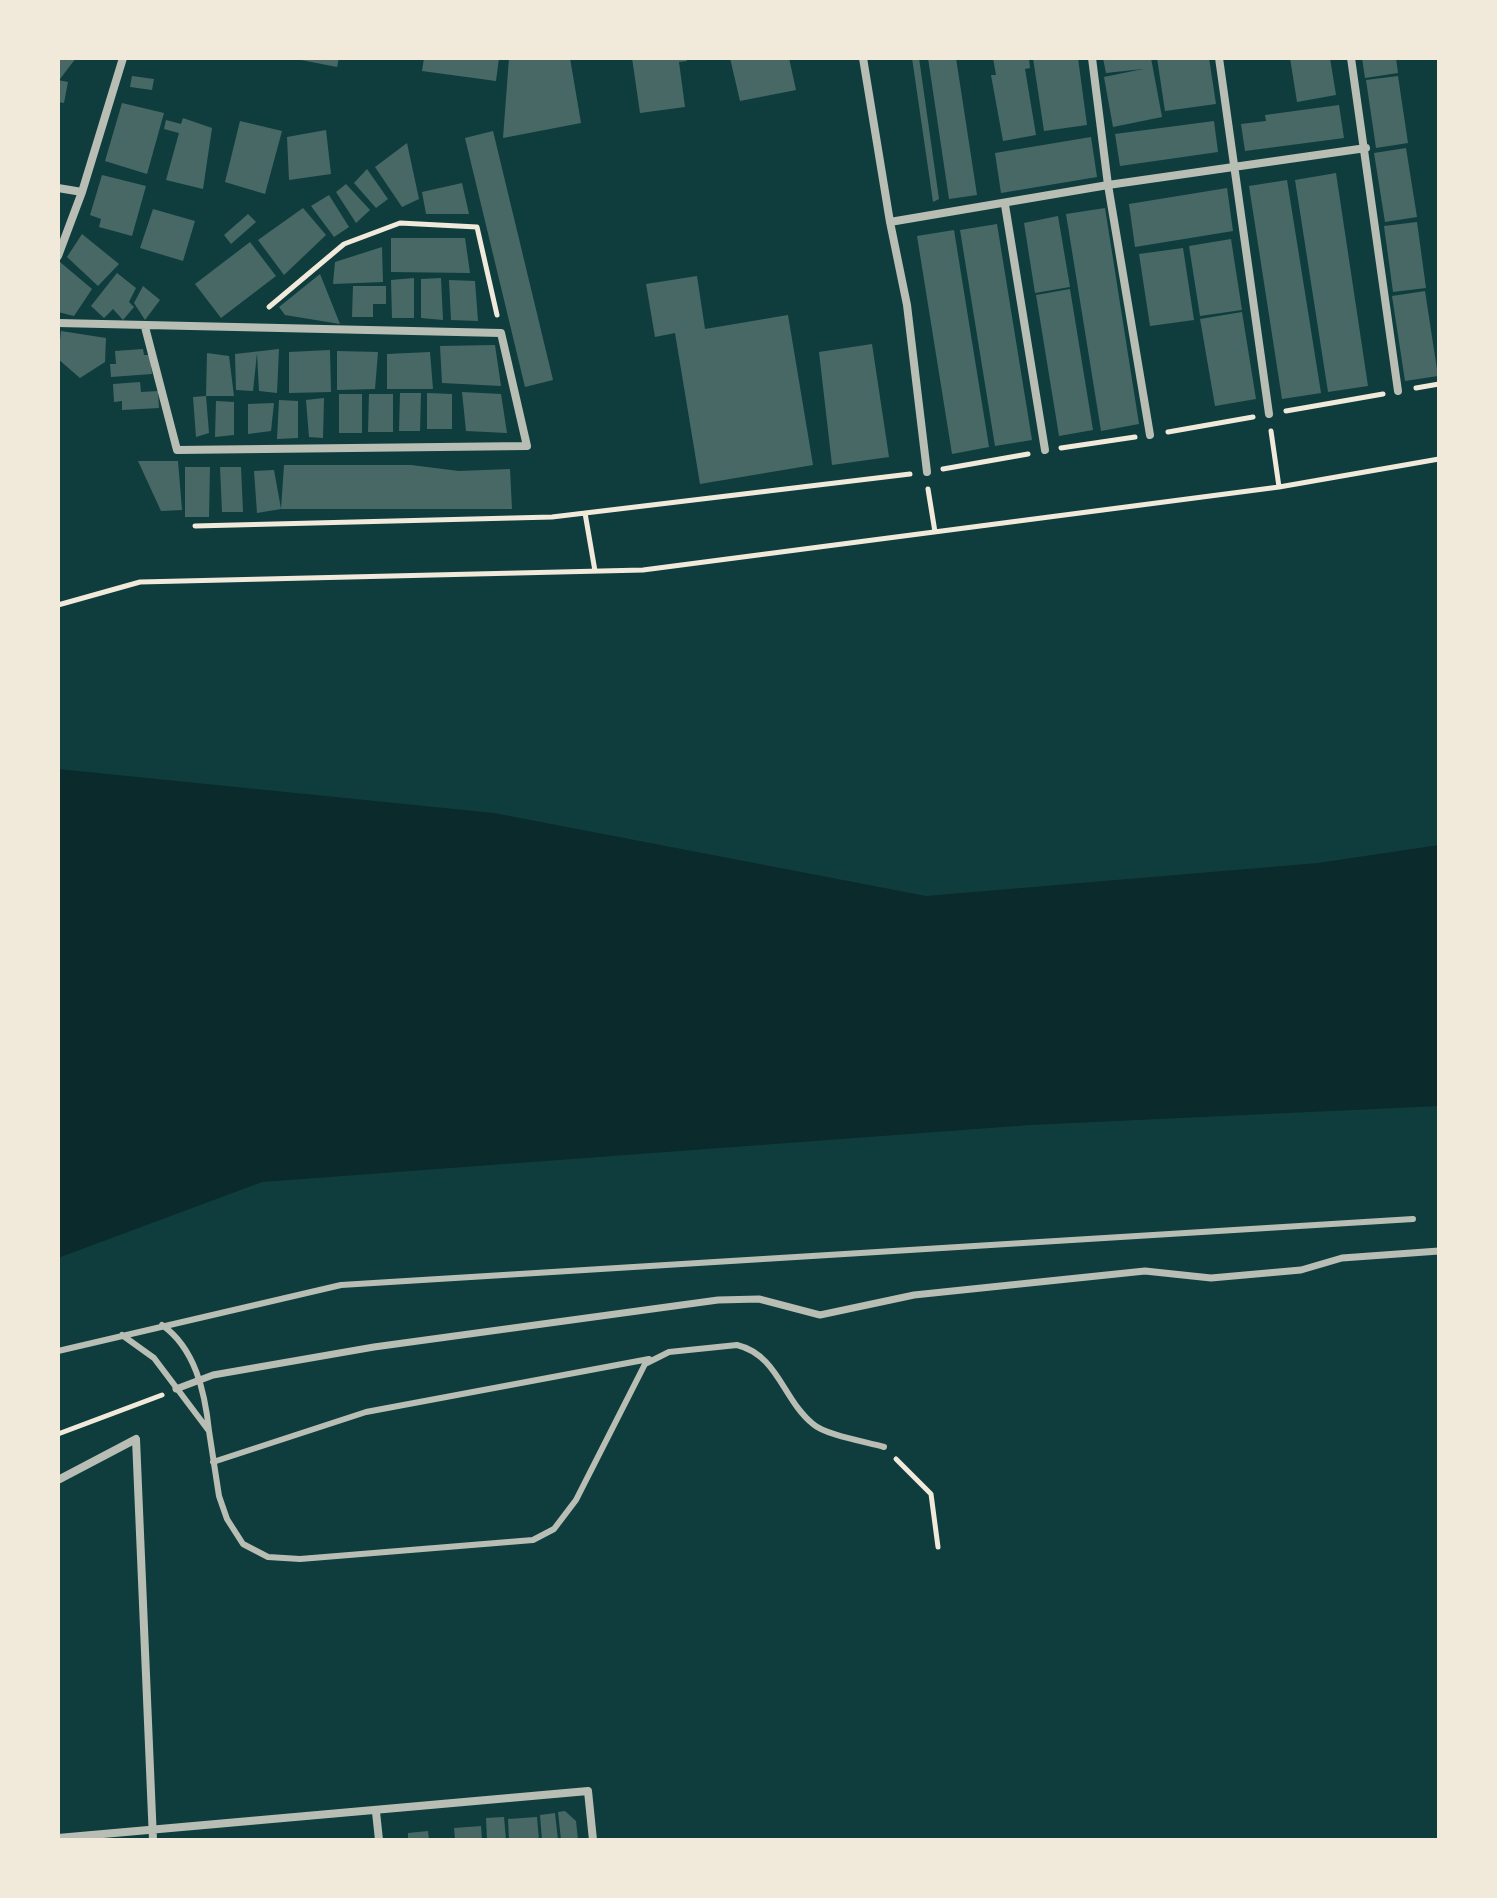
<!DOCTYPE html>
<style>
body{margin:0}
#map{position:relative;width:1497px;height:1898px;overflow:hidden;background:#0f3d3e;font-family:"Golos Text",sans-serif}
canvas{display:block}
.frame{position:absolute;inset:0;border:60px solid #f1e9da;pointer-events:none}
</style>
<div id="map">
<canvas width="1497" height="1898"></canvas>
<div class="frame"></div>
</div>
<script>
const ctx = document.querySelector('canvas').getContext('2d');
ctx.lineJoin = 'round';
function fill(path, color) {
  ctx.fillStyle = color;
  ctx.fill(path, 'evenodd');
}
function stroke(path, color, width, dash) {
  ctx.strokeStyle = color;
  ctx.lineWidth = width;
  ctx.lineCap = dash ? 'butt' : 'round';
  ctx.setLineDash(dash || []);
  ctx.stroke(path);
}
const water = new Path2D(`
 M58,769L494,813L926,896L1318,863L1439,845V1106L1030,1125L262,1182L58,1258Z`);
const building = new Path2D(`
 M58,58H76L60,79L58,78Z
 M291,58H339L337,67Z
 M424,58H499L496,81L422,71Z
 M509,58H570L581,123L503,138Z
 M632,58H686L687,61L679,62L685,107L640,113Z
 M730,58H789L796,90L740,101Z
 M912,58H919L939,199L933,202Z
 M928,58H956L977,195L949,199Z
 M993,58H1029L1030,68L1025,69L1036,135L1003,141L991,75H996Z
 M1033,58H1078L1087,125L1044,131Z
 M1103,58H1151L1162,117L1113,127L1104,77L1143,69L1106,73Z
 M1157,58H1209L1216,104L1165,111Z
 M1290,58H1330L1336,95L1297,102Z
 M1362,58H1396L1398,73L1365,78Z
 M132,76L154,79L152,90L130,87Z
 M1398,76L1408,143L1376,148L1366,80Z
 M58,80L68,82L64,103L58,102Z
 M122,103L164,113L147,174L105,161Z
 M1339,105L1344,138L1245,151L1241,124L1266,121L1265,115Z
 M183,118L212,128L203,189L166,180L179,133L164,129L166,120L181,124Z
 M240,121L282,131L265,194L225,182Z
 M1214,121L1218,152L1120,166L1115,134Z
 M326,130L331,174L289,180L287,137Z
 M493,131L553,380L525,387L465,138Z
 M1091,137L1097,177L1001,193L995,153Z
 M407,143L419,199L402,207L375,167Z
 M1406,148L1417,217L1385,222L1374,153Z
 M367,169L388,199L376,208L354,183Z
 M1336,173L1368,386L1328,392L1295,180Z
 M102,175L146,186L132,236L99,227L101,219L90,215Z
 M1287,180L1321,393L1282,399L1249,186Z
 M462,183L469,214H426L422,192Z
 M346,184L370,210L356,223L336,192Z
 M1227,188L1233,231L1135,247L1129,204Z
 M329,195L349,227L334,237L311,206Z
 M303,208L326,235L284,275L258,240Z
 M1105,208L1139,424L1101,431L1066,214Z
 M153,209L195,221L183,261L140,248Z
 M248,214L256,222L231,244L224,235Z
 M1058,216L1070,287L1035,293L1024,223Z
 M1417,222L1426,288L1393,292L1384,226Z
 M997,224L1032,440L995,446L960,230Z
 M954,230L989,447L952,454L917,236Z
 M82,234L119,264L98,286L67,257Z
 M391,238H465L470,273L391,272Z
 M1231,239L1242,310L1200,316L1189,246Z
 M250,242L276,276L221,318L195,284Z
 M382,247L383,282L333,284L335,262Z
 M1183,248L1194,320L1150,326L1139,254Z
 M60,262L92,289L74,316L58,312Z
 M117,273L136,288L129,302L134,307L123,320L113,309L104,318L91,306Z
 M320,274L340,324L285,315L279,307Z
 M697,276L705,329L788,315L813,465L700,484L675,333L655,337L646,284Z
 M414,278V318H392L391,280Z
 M441,278L443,320L421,318V279Z
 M449,280L475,281L478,321L451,320Z
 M143,286L160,300L145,320L134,303Z
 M353,286H386V304H373V317H352Z
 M1070,289L1093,430L1059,436L1036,295Z
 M1425,291L1438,376L1405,381L1392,296Z
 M1242,312L1256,399L1215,406L1200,319Z
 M61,331L106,338L105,362L80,378L58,359Z
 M872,344L889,457L832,465L819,352Z
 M495,345L501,386L442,383L440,346Z
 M143,349L144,355H150L152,374L111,377L110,364H116L115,351Z
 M279,349L277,393L259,391L257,353L253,391L236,390L235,354Z
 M330,350L331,392L289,393V352Z
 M337,351L378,352L375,389L337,390Z
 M430,352L433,389H387V354Z
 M207,353L229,356L234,396H206Z
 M140,382L141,392L158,391L159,408L122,410V401L114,402L113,384Z
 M462,392L501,394L507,433L466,431Z
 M400,393H421L420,431H399Z
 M427,393L452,394V429H427Z
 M339,394H362V433H339Z
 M369,394H393V432H368Z
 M206,396L209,433L196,437L193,397Z
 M324,398L323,438L309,437L306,400Z
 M279,400L298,401V438L277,439Z
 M216,401L234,402V435L215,437Z
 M274,403L271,431L248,434V404Z
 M138,461H178L182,510L161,511Z
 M284,465H411L459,471L510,469L512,509H281Z
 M185,467H210L209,517H185Z
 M220,467H241L243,512H222Z
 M274,470L281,509L257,513L254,471Z
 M565,1811L576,1821L578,1840H561L558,1812Z
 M555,1813L558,1840H542L540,1815Z
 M504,1817L506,1840H487L486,1818Z
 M537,1817L539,1840H509L508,1819Z
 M481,1826L482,1840H455L454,1828Z
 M428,1831L429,1840H408V1833Z`);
const path = new Path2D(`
 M269,307L344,244L400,223L477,227L497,315
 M1416,388L1439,384
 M1286,411L1383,394
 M1271,431L1279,487
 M1168,432L1253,417
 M1061,448L1135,437
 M943,469L1028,454
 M928,489L935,532
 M585,513L595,571
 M195,526L552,517L910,474
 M58,605L140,582L643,570L1279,487L1439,459
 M58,1434L162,1395
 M896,1459L931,1494L938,1547`);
const service = new Path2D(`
 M162,1325C195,1348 205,1392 209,1431
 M122,1335L154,1358L209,1431L219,1496L227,1519L243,1544L268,1557L300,1559L533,1540L554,1529L576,1500L645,1364L669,1352L737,1345C778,1355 783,1400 813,1424C825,1435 867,1442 884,1447
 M58,1351L341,1285L1413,1219
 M213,1462L366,1412L649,1359`);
const pedestrian = new Path2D(`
 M176,1389L213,1375L374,1347L718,1300L759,1299L820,1315L914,1295L1145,1271L1211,1278L1301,1270L1342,1258L1439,1251`);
const minor = new Path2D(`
 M863,58L890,222L1108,185L1366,148
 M1092,58L1108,185L1150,435
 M1219,58L1269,414
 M1351,58L1398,391
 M58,188L82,192L123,58
 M1005,205L1045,450
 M890,222L907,305L927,472
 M58,256L82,192
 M58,323L501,333L527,446L177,450L145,327
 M58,1480L136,1439L153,1840
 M376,1812L379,1840
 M58,1838L588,1791L593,1840`);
fill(water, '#0a2a2b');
fill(building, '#486865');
stroke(path, '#f1e9da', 5);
stroke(service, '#b8beb3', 6);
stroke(pedestrian, '#b8beb3', 7);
stroke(minor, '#b8beb3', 8);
</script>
